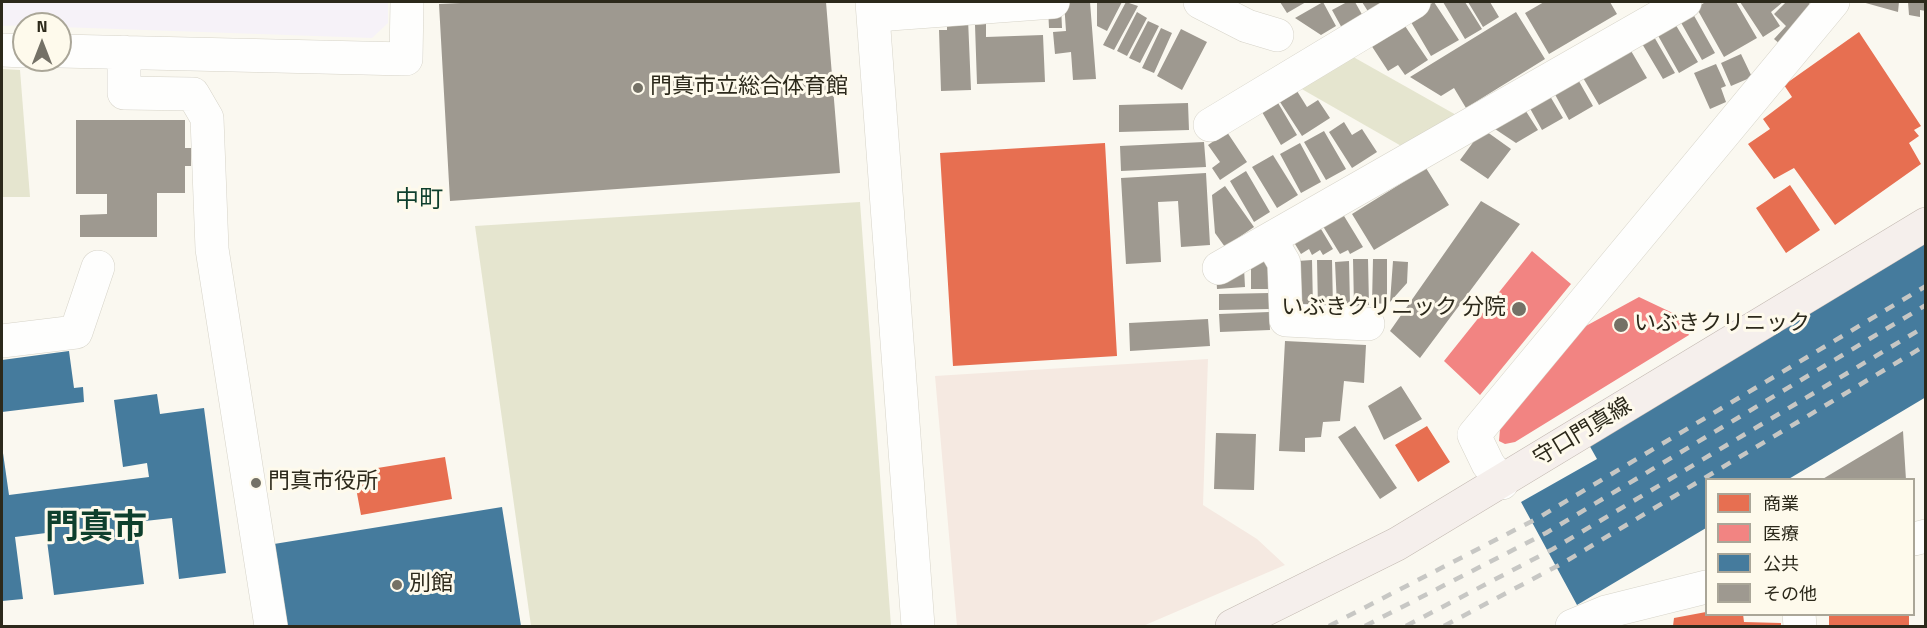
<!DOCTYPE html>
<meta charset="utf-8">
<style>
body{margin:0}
#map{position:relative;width:1927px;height:628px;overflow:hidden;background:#faf8f0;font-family:"Titillium Web","Noto Sans JP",sans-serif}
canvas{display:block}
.frame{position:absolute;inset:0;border:3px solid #2c291b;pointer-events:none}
.legend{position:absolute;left:1705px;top:478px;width:210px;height:138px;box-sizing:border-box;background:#fefaec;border:2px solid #aaa698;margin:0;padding:8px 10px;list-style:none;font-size:18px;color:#2c291b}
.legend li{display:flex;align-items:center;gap:12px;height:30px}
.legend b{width:30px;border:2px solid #aaa698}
.north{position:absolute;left:12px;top:12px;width:60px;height:60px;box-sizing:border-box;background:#fefaec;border:2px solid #aaa698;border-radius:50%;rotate:0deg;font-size:16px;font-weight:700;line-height:24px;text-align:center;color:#2c291b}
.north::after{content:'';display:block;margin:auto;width:21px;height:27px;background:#747166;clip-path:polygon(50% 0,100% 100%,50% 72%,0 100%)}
</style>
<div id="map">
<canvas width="1927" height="628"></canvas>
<div class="frame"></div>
<ul class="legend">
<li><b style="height:16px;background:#e76f51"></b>商業</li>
<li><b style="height:16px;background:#f28482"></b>医療</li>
<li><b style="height:16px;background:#457b9d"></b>公共</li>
<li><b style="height:16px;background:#9e9990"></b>その他</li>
</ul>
<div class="north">N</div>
</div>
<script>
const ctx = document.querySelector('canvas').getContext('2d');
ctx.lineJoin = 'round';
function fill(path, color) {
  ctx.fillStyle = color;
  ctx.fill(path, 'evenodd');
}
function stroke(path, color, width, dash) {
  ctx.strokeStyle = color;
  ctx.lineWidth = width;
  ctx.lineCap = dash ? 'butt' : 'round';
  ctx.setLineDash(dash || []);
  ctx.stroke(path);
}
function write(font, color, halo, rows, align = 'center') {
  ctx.font = font + ' "Titillium Web","Noto Sans JP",sans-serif';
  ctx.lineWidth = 6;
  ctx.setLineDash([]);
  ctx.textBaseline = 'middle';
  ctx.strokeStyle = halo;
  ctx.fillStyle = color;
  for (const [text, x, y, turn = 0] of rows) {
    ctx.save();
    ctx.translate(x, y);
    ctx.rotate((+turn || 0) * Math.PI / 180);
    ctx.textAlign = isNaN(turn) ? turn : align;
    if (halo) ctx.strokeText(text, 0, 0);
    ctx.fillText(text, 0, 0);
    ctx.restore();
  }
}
const industrial = new Path2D(`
 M1208,359L1203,505L1257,539L1285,565L1143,626H957L935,376Z`);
const education = new Path2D(`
 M2,2H388V23L372,38L60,27V24L2,26Z`);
const green = new Path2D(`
 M1348,54L1458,116L1410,151L1293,84Z
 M2,69L20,70L30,197H2Z
 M860,202L891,626H531L475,226Z`);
const shops = new Path2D(`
 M1859,32L1921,126L1914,130L1919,136L1909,143L1921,164L1835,225L1794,168L1774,179L1748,144L1770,129L1763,119L1792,97L1784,85Z
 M1105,143L1117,356L953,366L940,153Z
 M1790,185L1820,230L1786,253L1756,208Z
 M1427,426L1450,462L1418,482L1395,445Z
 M445,457L452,499L361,515L353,472Z
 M1706,612V614H1743L1744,622L1781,623V626H1673L1674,618Z
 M1829,614H1909V626H1829Z`);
const health = new Path2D(`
 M1532,251L1571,284L1480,395L1444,361Z
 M1639,297L1677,315L1689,335L1515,442L1505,444L1499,441L1500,429L1584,327Z`);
const public = new Path2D(`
 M1926,239V397L1787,480H1706V528L1577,605L1521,502L1597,459L1588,443Z
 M69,351L74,388L83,387L84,402L2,412V360Z
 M157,394L160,414L204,408L226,573L179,579L172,518L136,522L144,584L54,595L46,533L15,537L23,599L2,601V446L9,495L149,477L147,463L123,467L114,400Z
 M502,507L521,626H287L274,544Z`);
const building = new Path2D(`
 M482,2H826L840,173L450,201L439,4Z
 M1064,2H1090L1096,79L1073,80L1071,52L1055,54L1053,32L1066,31Z
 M1097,2H1122L1107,31L1097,26Z
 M1126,2L1138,6L1114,50L1103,45Z
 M1280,2H1306L1287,13Z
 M1323,2L1336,26L1321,35L1295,18Z
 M1347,2H1355L1364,18L1343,30L1332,10Z
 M1362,2H1389L1369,13Z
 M1434,2L1459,40L1431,56L1408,17Z
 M1443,2H1465L1482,29L1465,39Z
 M1468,2H1490L1499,17L1483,27Z
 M1544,2H1610L1617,14L1549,54L1525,13Z
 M1706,2H1736L1757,38L1724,57L1696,7Z
 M1740,2H1783L1771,12L1780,26L1763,37Z
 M1786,2H1808L1810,4L1781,45L1774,39L1786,26L1774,14Z
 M1862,2H1899L1898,12Z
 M1908,2H1926V11L1920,10V17L1909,15Z
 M1061,6L1062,28H1049L1048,7Z
 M1137,12L1147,18L1127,56L1117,51Z
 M1516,12L1545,59L1466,108L1454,88L1441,96L1410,77Z
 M1692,12L1715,53L1702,60L1679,19Z
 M968,19L971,90L941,91L939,30H947V20Z
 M1148,21L1159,26L1140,63L1129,58Z
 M1674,22L1698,62L1679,73L1656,32Z
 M1403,23L1428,60L1405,75L1398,65L1388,71L1371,45Z
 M986,24V37L1043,35L1045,82L977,84L975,25Z
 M1161,28L1172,33L1154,73L1142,68Z
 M1181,29L1207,42L1182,90L1157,76Z
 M1653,35L1675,73L1663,79L1641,42Z
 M1627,44L1647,78L1599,105L1579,71Z
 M1741,54L1752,77L1731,86L1721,63Z
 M1716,64L1726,86L1721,88L1726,102L1710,109L1694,73Z
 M1576,76L1593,106L1569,120L1552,89Z
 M1297,91L1307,107L1318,100L1330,118L1302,136L1280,102Z
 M1547,91L1563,118L1542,130L1527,103Z
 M1274,96L1297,135L1281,145L1258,105Z
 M1188,103L1189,130L1119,132V105Z
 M1522,105L1538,130L1516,143L1489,125Z
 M76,120H185V148H191V166H185V193H157V237H80V215L107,214V194H76Z
 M1344,122L1352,135L1362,129L1377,152L1352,168L1329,132Z
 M1483,129L1511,149L1488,179L1460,160Z
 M1324,131L1346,169L1326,180L1304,142Z
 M1227,132L1247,162L1220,180L1212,168L1220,162L1208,145Z
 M1204,142L1206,167L1121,171L1120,146Z
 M1300,143L1321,182L1301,193L1280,154Z
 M1273,155L1298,195L1277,208L1252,167Z
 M1426,168L1449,205L1374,250L1352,214Z
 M1246,171L1270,212L1254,222L1230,181Z
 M1206,173L1210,245L1181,247L1178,201L1158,202L1161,262L1126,264L1121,178Z
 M1225,186L1254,227L1225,247L1215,233L1212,195Z
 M1481,201L1520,224L1420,358L1390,331Z
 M1341,211L1363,247L1350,254L1348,250L1340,254L1321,223Z
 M1318,224L1333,249L1323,255L1320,250L1312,255L1309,249L1301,254L1292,239Z
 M1251,259H1266L1272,269V289H1251Z
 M1353,259H1368L1369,305L1354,306Z
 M1373,259H1387V304L1372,303Z
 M1312,260L1313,307H1299L1297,261Z
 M1317,260H1332L1333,308H1318Z
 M1349,261L1350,305L1337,306L1335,262Z
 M1393,261L1408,262L1407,283L1390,302Z
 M1244,268L1245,287L1217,289L1216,273Z
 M1270,293V309L1219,310V294Z
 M1269,312L1270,330L1220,332L1219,314Z
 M1208,319L1210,346L1130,351L1129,323Z
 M1285,341L1366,345L1364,383L1344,381L1340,421L1323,422L1321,437L1305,438V452L1279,451Z
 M1401,386L1422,419L1384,440L1368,406Z
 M1355,426L1397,488L1380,499L1338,437Z
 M1903,431L1906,480H1821Z
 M1216,433L1256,434L1254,490L1214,489Z`);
const minor = new Path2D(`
 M872,2L918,626
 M1200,2L1247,26L1277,35
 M874,18L890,14L1053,2
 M2,50L24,51
 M60,51L406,59L407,2
 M124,52V93L193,94L207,118L212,249L271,626
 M1210,125L1414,2
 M1270,239L1284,263L1286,320L1368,324
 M1219,268L1685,2
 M2,341L76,332L98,267
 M1502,483L1488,464L1474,435L1833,2
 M1914,539L1926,536
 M1799,614L1800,626
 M1572,626L1606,612L1706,587`);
const major = new Path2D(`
 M1232,626L1397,544L1926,224`);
const rail = new Path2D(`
 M1329,626L1538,518L1926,286
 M1365,626L1546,533L1926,305
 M1406,626L1553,549L1926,326
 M1444,626L1563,563L1926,345`);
const markers = [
 [638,88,6,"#747166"],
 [1519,309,8,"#747166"],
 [1621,325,8,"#747166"],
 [256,483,6,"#747166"],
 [397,585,6,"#747166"]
];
const poiNames = [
 ["門真市立総合体育館",650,88],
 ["いぶきクリニック 分院",1506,309,"right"],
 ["いぶきクリニック",1634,325],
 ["門真市役所",268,483],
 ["別館",409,585]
];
const streetNames = [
 ["守口門真線",1583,433,-31]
];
const neighbourhoodNames = [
 ["中町",419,201]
];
const townNames = [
 ["門真市",96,530]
];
fill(industrial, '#f5e9e1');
fill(education, '#f6f2f8');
fill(green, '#e5e5cf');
fill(shops, '#e76f51');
fill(health, '#f28482');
fill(public, '#457b9d');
fill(building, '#9e9990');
stroke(minor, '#d6d3c8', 34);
stroke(major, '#c2b8b0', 34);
stroke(minor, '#fefefd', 33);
stroke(major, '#f5efec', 33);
stroke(rail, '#c7c7c4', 4.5, [10, 10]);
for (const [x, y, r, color] of markers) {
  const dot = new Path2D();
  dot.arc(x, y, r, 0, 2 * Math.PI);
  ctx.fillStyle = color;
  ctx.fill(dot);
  stroke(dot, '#fefaec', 2);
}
write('22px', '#2c291b', '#fefaec', poiNames, 'left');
write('22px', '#2c291b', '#fefaec', streetNames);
write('24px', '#0e3f2d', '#fefaec', neighbourhoodNames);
write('bold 34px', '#0e3f2d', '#fefaec', townNames);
</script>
